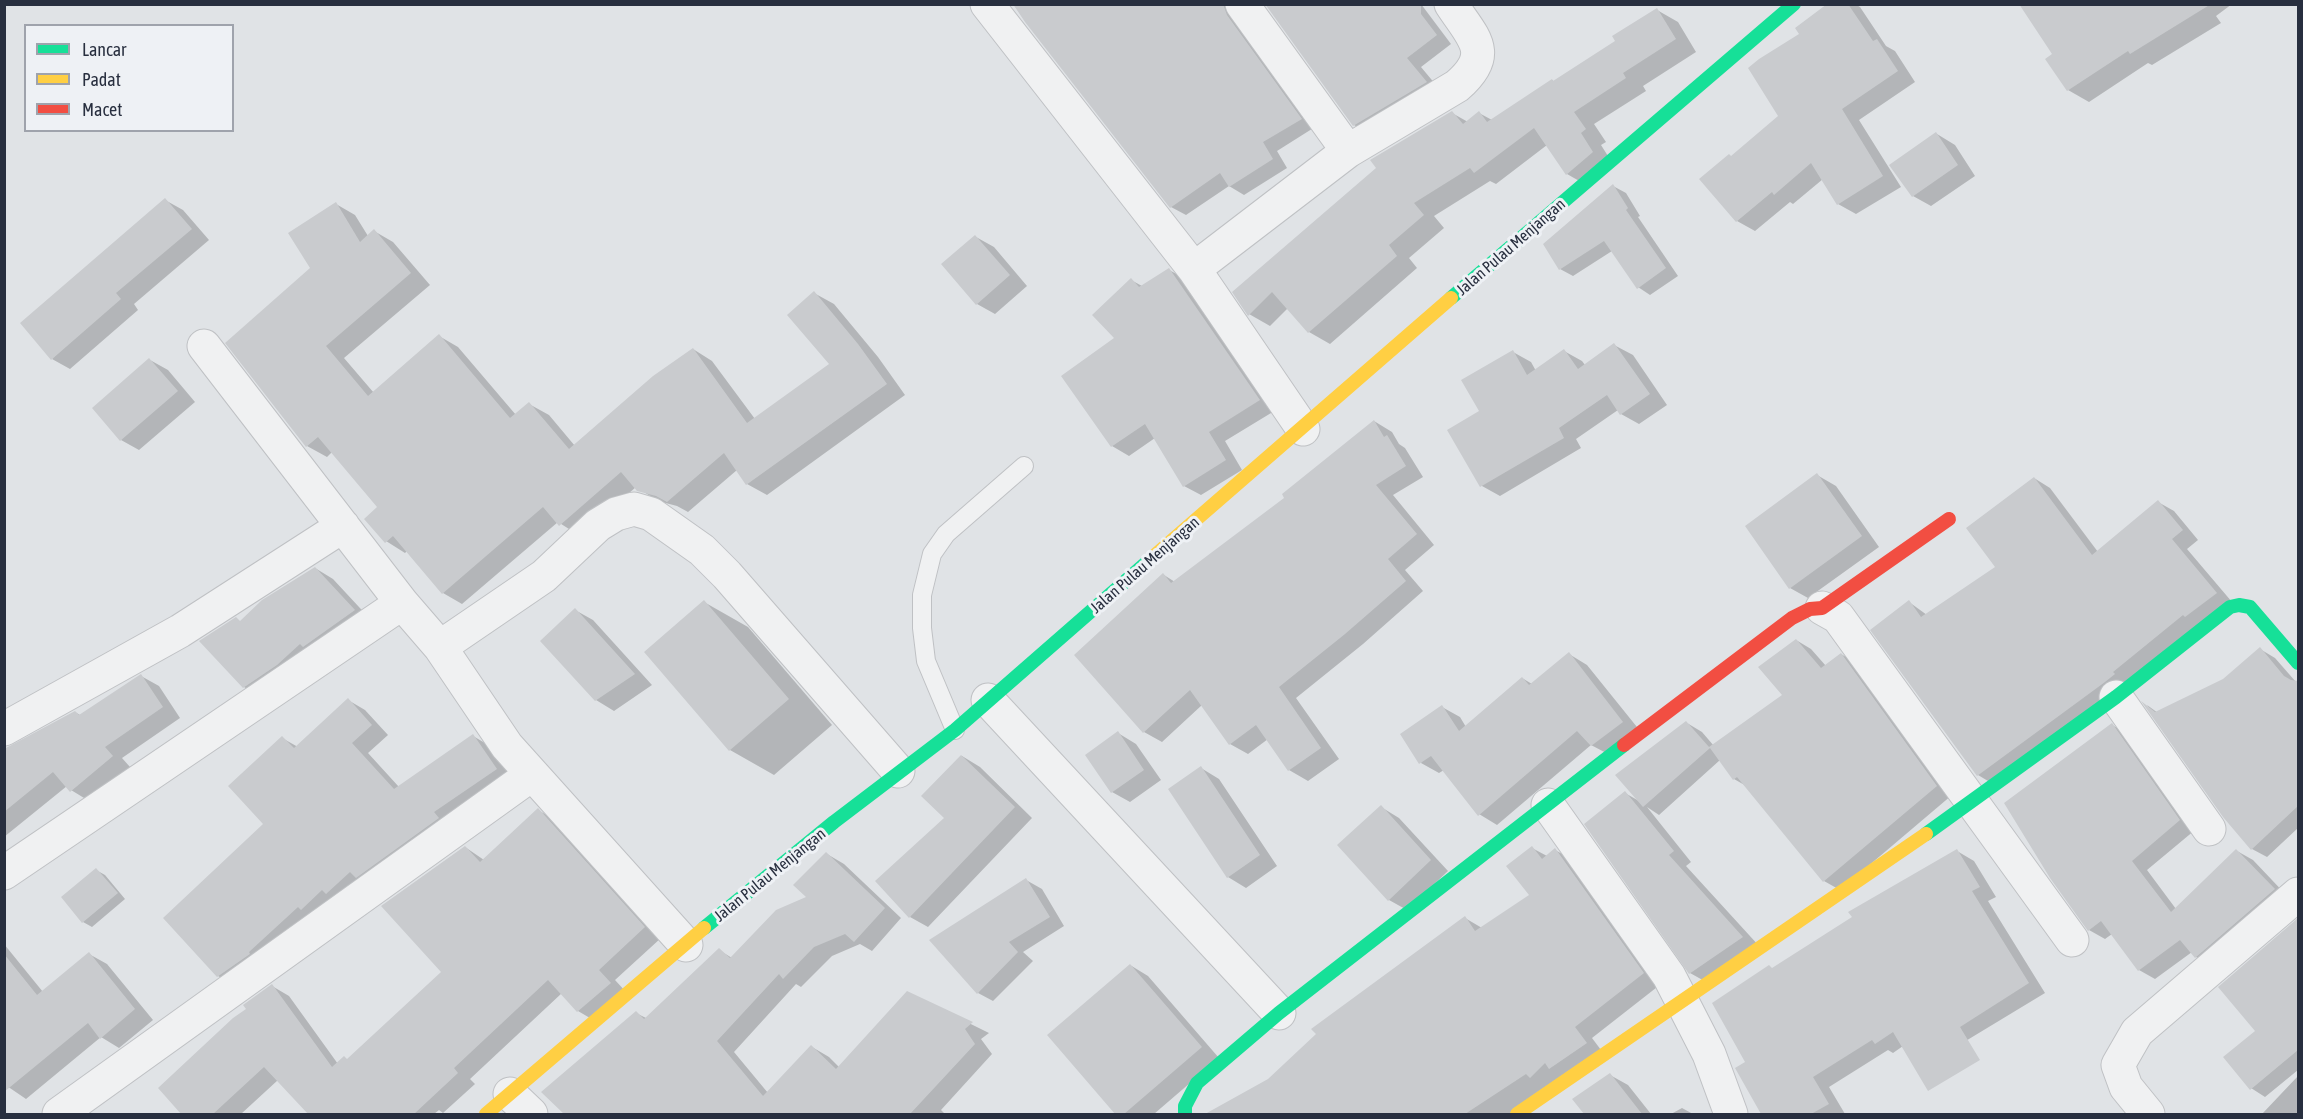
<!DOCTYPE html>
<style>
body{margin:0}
#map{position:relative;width:2303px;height:1119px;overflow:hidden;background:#e0e3e6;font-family:"Asap Condensed",sans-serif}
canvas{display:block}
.frame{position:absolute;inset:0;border:6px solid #282f3f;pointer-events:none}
.legend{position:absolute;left:24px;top:24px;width:210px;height:108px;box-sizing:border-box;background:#eef1f5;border:2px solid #9fa3ac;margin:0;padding:8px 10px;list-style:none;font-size:18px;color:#282f3f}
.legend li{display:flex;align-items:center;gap:12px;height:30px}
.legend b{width:30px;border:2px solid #9fa3ac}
</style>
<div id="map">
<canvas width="2303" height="1119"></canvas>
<div class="frame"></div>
<ul class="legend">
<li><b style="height:8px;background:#16e098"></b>Lancar</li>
<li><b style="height:8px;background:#ffcf43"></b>Padat</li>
<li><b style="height:8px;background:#f24e42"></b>Macet</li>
</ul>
</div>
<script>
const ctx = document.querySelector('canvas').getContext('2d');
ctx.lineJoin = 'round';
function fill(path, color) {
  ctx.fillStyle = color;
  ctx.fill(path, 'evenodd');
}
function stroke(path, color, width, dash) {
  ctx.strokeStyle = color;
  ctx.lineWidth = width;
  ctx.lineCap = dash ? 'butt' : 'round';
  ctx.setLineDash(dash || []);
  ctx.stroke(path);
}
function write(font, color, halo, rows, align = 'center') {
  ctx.font = font + ' "Asap Condensed",sans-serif';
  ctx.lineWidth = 6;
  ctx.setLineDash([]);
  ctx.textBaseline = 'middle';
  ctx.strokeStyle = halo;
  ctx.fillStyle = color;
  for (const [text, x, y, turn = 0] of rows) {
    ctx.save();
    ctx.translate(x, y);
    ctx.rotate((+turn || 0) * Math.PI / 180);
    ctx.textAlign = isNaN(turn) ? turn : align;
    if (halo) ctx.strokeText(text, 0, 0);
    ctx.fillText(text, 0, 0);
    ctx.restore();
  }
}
const shadow = new Path2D(`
 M1013,4H1240L1315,127L1277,151L1287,168L1244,195L1229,186L1186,215L1171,207Z
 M1421,4L1451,44L1421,67L1441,91L1369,134L1354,125Z
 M1830,4H1855L1860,7L1886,46L1895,51L1915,82L1859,120L1901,187L1856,214L1838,204L1823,179L1793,204L1790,202L1755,231L1737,221L1701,179L1732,157L1780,117L1802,34Z
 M2020,4H2232L2216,16L2221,23L2152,65L2148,63L2089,102L2068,90L2054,55Z
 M1657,10L1678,22L1696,52L1643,86L1646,91L1594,124L1606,142L1601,145L1613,164L1588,186L1567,174L1547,145L1496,184L1490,181L1434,216L1444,228L1409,258L1417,268L1330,344L1309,332L1288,308L1270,326L1249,314L1452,113L1468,122L1479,113L1492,120L1552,80L1555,82L1617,42Z
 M1937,134L1955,145L1975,176L1931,206L1913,196Z
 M1613,186L1626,193L1640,216L1638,217L1678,276L1650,295L1638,287L1612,251L1573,276L1560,269Z
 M165,200L183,210L209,240L134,304L138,310L70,369L52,359Z
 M336,204L355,215L368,236L374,231L393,242L430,285L344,358L374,393L439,336L458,347L516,415L529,404L549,415L575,446L693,349L712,361L755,419L831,364L814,293L834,304L878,357L905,395L767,495L747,484L737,470L688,512L677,506L658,501L636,487L580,536L558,522L462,604L443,593L407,551L405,553L386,541L379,508L332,452L327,457L307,446L227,343L312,269Z
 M976,237L994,247L1027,286L995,314L977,304Z
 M1169,270L1186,279L1276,410L1225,441L1242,470L1201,495L1184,486L1155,438L1129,456L1112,446L1063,376L1116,338L1131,280L1142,286Z
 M1614,345L1633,355L1667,405L1639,424L1621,414L1618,410L1576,439L1581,448L1500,496L1482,486L1481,411L1513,352L1531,362L1536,371L1564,351L1582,361L1585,365Z
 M150,360L168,370L195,402L139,450L121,440Z
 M1374,421L1392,432L1399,444L1405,448L1423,477L1393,495L1434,545L1405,570L1423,591L1363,644L1296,698L1339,759L1308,781L1289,770L1268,739L1248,754L1230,744L1202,705L1162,742L1144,732L1164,575L1175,582L1286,498Z
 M1817,475L1836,486L1879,547L1808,598L1790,588Z
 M2034,478L2050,488L2098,552L2158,502L2174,511L2198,540L2187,549L2232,602L1993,784L1978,775L1909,602L1927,615L1997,568Z
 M315,568L333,579L372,621L262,698L244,687L236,619L241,622Z
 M704,602L748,627L832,725L774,775L730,750L646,652Z
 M575,610L593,620L652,685L614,711L596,700Z
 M1796,640L1811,649L1826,666L1841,654L1856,663L1952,795L1840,890L1824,881L1748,787L1734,779L1720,760L1659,815L1647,807L1691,862L1686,866L1760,947L1708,983L1690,973L1625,793L1639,801L1687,723L1702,732L1714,746L1784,696Z
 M2260,649L2275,658L2296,682H2298V828L2267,857L2252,849L2225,816L2147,705L2158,713L2223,680Z
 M1569,654L1587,665L1641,732L1610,755L1591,745L1497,825L1479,814L1444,770L1439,773L1421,763L1442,707L1460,717L1466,727L1522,678L1532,684Z
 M141,676L159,686L180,718L122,758L130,767L89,801L71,790L67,786L4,837V751L75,712L80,715Z
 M348,700L365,710L388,735L368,753L399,787L473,736L490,746L513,779L235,986L218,976L265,824L282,738L298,747Z
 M2112,725L2128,734L2195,830L2147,870L2176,909L2237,851L2253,860L2290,899L2212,966L2196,957L2192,952L2155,979L2139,970L2112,934L2105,939L2089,930Z
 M1118,733L1136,744L1161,780L1130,802L1112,792Z
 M962,756L980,767L1032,818L928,927L910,917L946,818Z
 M1201,768L1219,779L1277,866L1246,888L1228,877Z
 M1381,807L1399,818L1448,871L1407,910L1389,900Z
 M538,810L555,820L661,938L615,980L627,993L595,1021L578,1011L562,993L470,1079L475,1084L443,1113L439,1110L434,1114H310L278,1080L241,1114H183L160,1088L272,986L289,996L338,1064L348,1060L444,972L465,847L484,860Z
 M1532,848L1547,856L1555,850L1573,860L1661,984L1592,1038L1604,1054L1519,1114H1313L1279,1071L1465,918L1482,928L1531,896Z
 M1957,851L1974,861L1996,897L1988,901L2045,993L1926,1065L1903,1046L1893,1053L1888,1050L1829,1087L1845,1114H1763L1737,1069L1747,1063L1774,969Z
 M827,854L844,864L901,918L872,951L860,944L832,956L801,987L796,984L734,1052L768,1093L812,1047L829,1057L839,1067L908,993L989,1033L981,1039L992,1054L941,1110L945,1114H566L543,1092L636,1013L646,1018L719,950L732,958L809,897Z
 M96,870L105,875L125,899L92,927L83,922Z
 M1026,880L1042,889L1064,926L1023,952L1033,961L993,1001L978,993Z
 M2298,920V1070L2265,1097L2251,1088L2257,1032L2221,987Z
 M4,944L43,992L89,954L107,964L153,1020L119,1048L101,1037L26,1099L4,1084Z
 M1130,965L1148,976L1219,1058L1154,1114H1117L1049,1035Z
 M1610,1075L1628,1085L1651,1114H1586L1574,1099Z
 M2298,1076V1114H2262Z
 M1237,1098L1255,1109L1259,1114H1208Z
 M1682,1108L1693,1114H1671Z`);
const building = new Path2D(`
 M1013,4H1223L1227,15L1302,119L1263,142L1273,159L1229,187L1220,173L1170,208L1025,22Z
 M1265,4H1421V14L1437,35L1407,58L1427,82L1353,126Z
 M1827,4H1848L1873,41L1877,39L1898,71L1842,109L1883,176L1837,205L1811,163L1774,195L1772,192L1736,222L1699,179L1729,154L1731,156L1778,116L1748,68L1759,59L1799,34L1795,28Z
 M2019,4H2211L2130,54L2128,51L2067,91L2045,59L2052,54Z
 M1657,8L1676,39L1623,73L1626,78L1574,112L1586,129L1581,133L1593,152L1566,175L1534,128L1474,173L1470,168L1414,203L1424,215L1389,245L1397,256L1308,333L1272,292L1248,316L1232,292L1376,168L1370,160L1452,111L1463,124L1479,111L1487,122L1552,79L1553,81L1615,41L1612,36Z
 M1936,132L1958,165L1912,197L1889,165Z
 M1613,184L1628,208L1626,210L1666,268L1637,289L1604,241L1559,270L1543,244Z
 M165,198L192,229L116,293L121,299L51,360L20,323Z
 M336,202L360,242L374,229L411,273L326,346L368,396L439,334L510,418L529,402L569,449L653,376L693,348L747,423L829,364L787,315L814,291L858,344L887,384L746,485L724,453L667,502L656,496L637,491L621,472L559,526L543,507L442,594L393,536L385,543L364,519L377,507L318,437L306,447L225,343L310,268L288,233Z
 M975,235L1010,275L976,305L941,264Z
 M1169,268L1260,400L1209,432L1226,460L1183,487L1145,424L1111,447L1061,376L1114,338L1092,315L1131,278L1139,287Z
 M1614,343L1650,394L1620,415L1607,395L1559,428L1564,438L1480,487L1447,430L1479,411L1461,380L1513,350L1527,375L1564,349L1578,369Z
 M149,358L178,391L120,441L92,408Z
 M1374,420L1384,437L1387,435L1406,466L1376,485L1417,534L1388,559L1406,581L1345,634L1279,687L1321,748L1288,771L1256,725L1229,745L1190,690L1143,733L1074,655L1163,573L1171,583L1284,498L1282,494Z
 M1817,473L1862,536L1789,589L1745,526Z
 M2034,477L2092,555L2158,500L2183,530L2172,539L2217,593L2185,617L2183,615L2113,672L2115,674L2105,682L1977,776L1870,630L1909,600L1921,617L1995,567L1966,528Z
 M315,567L355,610L303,647L300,644L277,665L243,688L199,641L236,617L240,621L262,600Z
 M704,600L789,699L729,751L644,652Z
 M575,608L635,674L595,701L540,641Z
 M1796,639L1821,668L1841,653L1937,786L1823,882L1737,777L1733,780L1710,748L1643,807L1615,775L1686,721L1709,747L1782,695L1758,667Z
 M2260,647L2284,676L2291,680L2298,681V806L2251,850L2223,817L2141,701L2155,712L2223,679Z
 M1569,652L1623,722L1591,746L1577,731L1478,816L1431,756L1419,764L1400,734L1442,705L1459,731L1522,677L1529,685Z
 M141,674L163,707L105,747L113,756L70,792L53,772L4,812V749L75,711L79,715Z
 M348,698L372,725L352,743L394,789L473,734L497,769L434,812L439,818L356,878L350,872L326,894L322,890L301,910L298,907L249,952L250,954L217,977L163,918L263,824L228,786L282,736L294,748Z
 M2112,723L2180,820L2132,861L2171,912L2236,849L2275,889L2195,958L2180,940L2138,971L2101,921L2088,931L2050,878L2004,803Z
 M1118,731L1144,770L1111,793L1085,755Z
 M961,755L1015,807L909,918L875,881L944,818L921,796Z
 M1201,766L1260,855L1227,878L1168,789Z
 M1625,791L1674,851L1669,855L1743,937L1689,974L1584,824Z
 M1381,805L1431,860L1388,901L1337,845Z
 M538,808L645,927L599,970L611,983L577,1012L548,980L454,1068L458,1073L414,1114H308L264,1067L213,1114H181L158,1088L233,1018L246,1009L243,1005L272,984L332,1067L344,1056L347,1059L441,972L381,906L465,846L480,862Z
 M1532,846L1542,859L1555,848L1644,973L1575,1027L1587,1043L1549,1069L1545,1063L1530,1078L1526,1074L1465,1114H1205L1268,1079L1316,1034L1311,1029L1465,916L1475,931L1529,895L1506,866Z
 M1957,849L1980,887L1972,891L2029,983L1960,1027L1980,1060L1928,1091L1893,1032L1875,1044L1872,1040L1813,1077L1829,1104L1811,1114H1761L1735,1068L1745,1062L1712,1003L1769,965L1772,968L1852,917L1848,912Z
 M826,852L885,908L854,942L845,934L814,947L783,979L779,974L717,1041L763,1096L811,1045L836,1069L907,991L973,1022L965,1029L975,1044L910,1114H564L541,1092L636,1011L644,1019L719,948L730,958L776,910L806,897L793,885Z
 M96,868L118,893L82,923L61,897Z
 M1026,878L1050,917L1009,942L1018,952L977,994L929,940Z
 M2298,918V1050L2250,1090L2223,1057L2255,1031L2218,987Z
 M89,952L135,1009L100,1039L88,1023L4,1092V954L37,995Z
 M1130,964L1202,1047L1124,1114H1115L1047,1035Z
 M1610,1073L1642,1114H1584L1572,1099Z`);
const lane = new Path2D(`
 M955,730L926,661L922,628V595L932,554L946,534L1024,466`);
const street = new Path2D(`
 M987,4L1194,269L1303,429
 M1242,4L1348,151
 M1194,269L1348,151L1457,86C1495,53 1473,38 1451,4
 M204,346L402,603L440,647L507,746L686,945
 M1822,608L1838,617L2072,940
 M440,647L544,576L598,525L616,514L634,509L651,514L702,550L727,575L898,771
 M2116,697L2209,829
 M988,700L1279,1013
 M4,729L180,631L343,526
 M1548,805L1669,976L1709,1054L1731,1114
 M4,873L402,603
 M510,1094L531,1114
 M59,1114L531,775
 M2148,1114L2126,1087L2118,1065L2137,1032L2298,894`);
const fast = new Path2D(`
 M1451,298L1794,4
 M1926,834L2116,697L2230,607L2239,605L2250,607L2298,663
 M704,928L834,822L955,730L1153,557
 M1185,1114V1106L1197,1083L1279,1013L1624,745`);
const slow = new Path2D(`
 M1153,557L1451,298
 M486,1114L704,928
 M1517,1114L1926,834`);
const jam = new Path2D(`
 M1624,745L1792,618L1810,609L1822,608L1949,519`);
const streetNames = [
 ["Jalan Pulau Menjangan",1511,247,-41],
 ["Jalan Pulau Menjangan",1145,565,-41],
 ["Jalan Pulau Menjangan",770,875,-39]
];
fill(shadow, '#0003');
fill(building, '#c9cbce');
stroke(lane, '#bfc1c4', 20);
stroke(street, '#bfc1c4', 35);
stroke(lane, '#f0f1f2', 18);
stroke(street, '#f0f1f2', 33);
stroke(fast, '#16e098', 14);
stroke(slow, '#ffcf43', 14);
stroke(jam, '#f24e42', 14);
write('16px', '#282f3f', '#eef1f5', streetNames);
</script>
